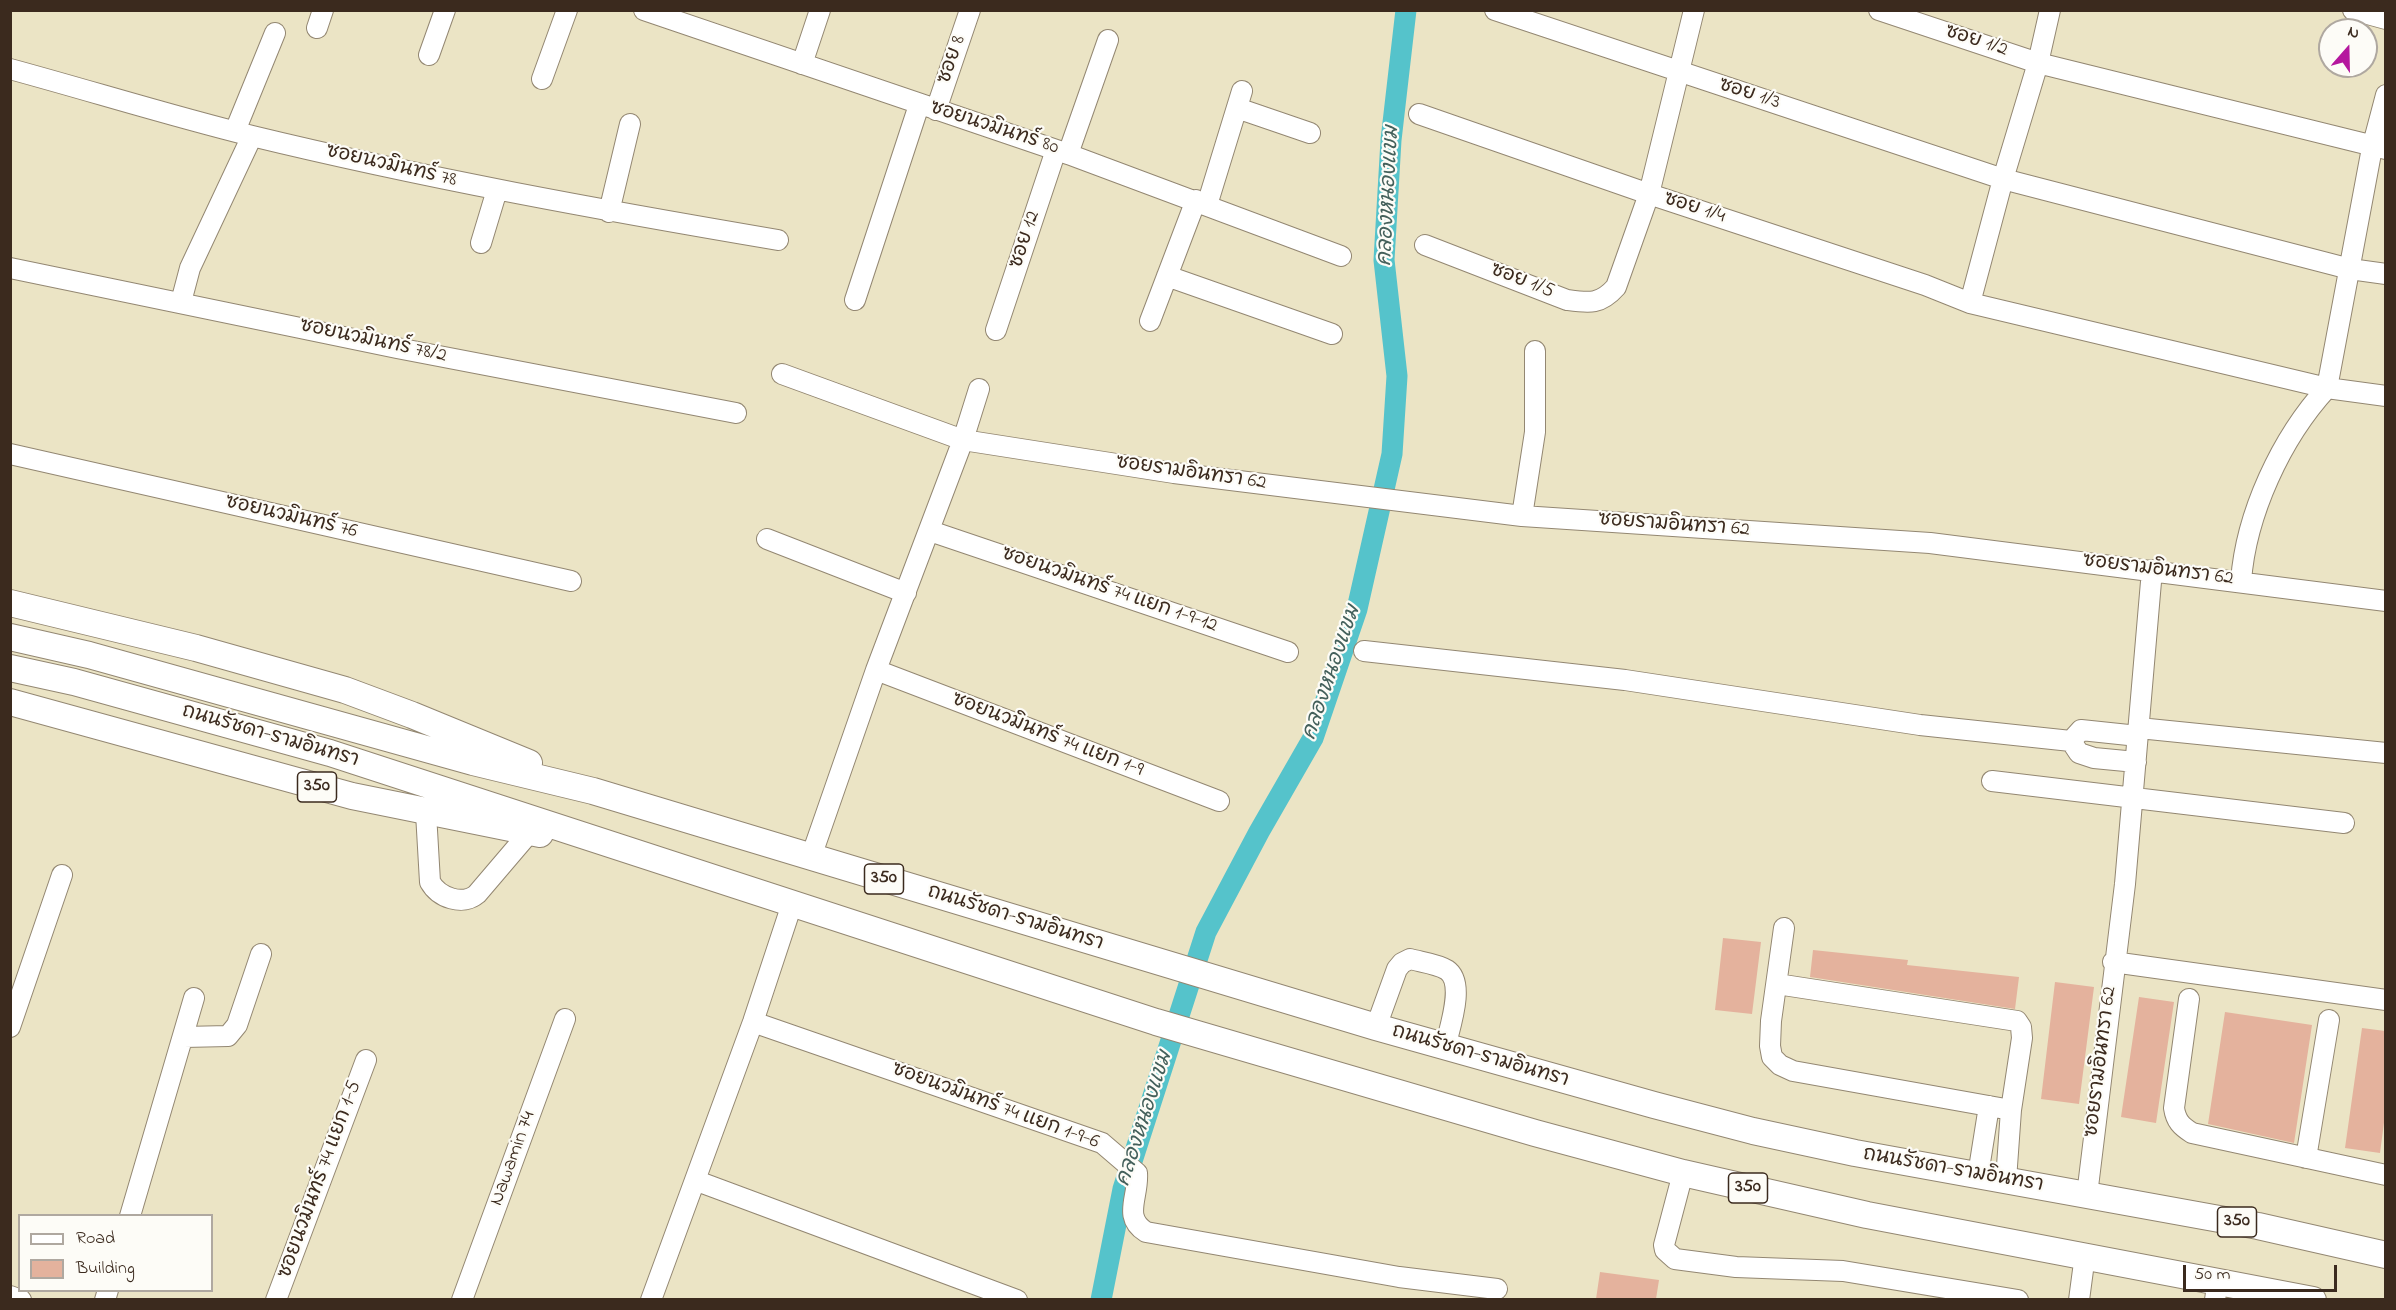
<!DOCTYPE html>
<meta charset="utf-8">
<style>
body{margin:0}
#map{position:relative;width:2396px;height:1310px;overflow:hidden;background:#ebe4c5;font-family:"Indie Flower",sans-serif}
canvas{display:block}
.frame{position:absolute;inset:0;border:12px solid #3b2a1e;pointer-events:none}
.legend{position:absolute;left:18px;top:1214px;width:195px;height:78px;box-sizing:border-box;background:#fdfcf7;border:2px solid #afa8a0;margin:0;padding:8px 10px;list-style:none;font-size:18px;color:#3b2a1e}
.legend li{display:flex;align-items:center;gap:12px;height:30px}
.legend b{width:30px;border:2px solid #afa8a0}
.north{position:absolute;left:2318px;top:18px;width:60px;height:60px;box-sizing:border-box;background:#fdfcf7;border:2px solid #afa8a0;border-radius:50%;rotate:20deg;font-size:16px;font-weight:700;line-height:24px;text-align:center;color:#3b2a1e}
.north::after{content:'';display:block;margin:auto;width:21px;height:27px;background:#b5179e;clip-path:polygon(50% 0,100% 100%,50% 72%,0 100%)}
.scale{position:absolute;left:2183px;top:1265px;width:154px;height:27px;box-sizing:border-box;border:3px solid #3b2a1e;border-top:0;padding-left:8px;font-size:18px;line-height:21px;white-space:nowrap;color:#3b2a1e;-webkit-text-stroke:4px #fdfcf7;paint-order:stroke}
</style>
<div id="map">
<canvas width="2396" height="1310"></canvas>
<div class="frame"></div>
<ul class="legend">
<li><b style="height:8px;background:#fff"></b>Road</li>
<li><b style="height:16px;background:#e4b29d"></b>Building</li>
</ul>
<div class="north">N</div>
<div class="scale">50 m</div>
</div>
<script>
const ctx = document.querySelector('canvas').getContext('2d');
ctx.lineJoin = 'round';
function stroke(path, color, width, dash) {
  ctx.strokeStyle = color;
  ctx.lineWidth = width;
  ctx.lineCap = dash ? 'butt' : 'round';
  ctx.setLineDash(dash || []);
  ctx.stroke(path);
}
function fill(path, color) {
  ctx.fillStyle = color;
  ctx.fill(path, 'evenodd');
}
function write(font, color, halo, rows, align = 'center') {
  ctx.font = font + ' "Indie Flower","Playpen Sans Thai",sans-serif';
  ctx.lineWidth = 4.5;
  ctx.setLineDash([]);
  ctx.textBaseline = 'middle';
  ctx.strokeStyle = halo;
  ctx.fillStyle = color;
  for (const [text, x, y, turn = 0] of rows) {
    ctx.save();
    ctx.translate(x, y);
    ctx.rotate((+turn || 0) * Math.PI / 180);
    ctx.textAlign = isNaN(turn) ? turn : align;
    if (halo) ctx.strokeText(text, 0, 0);
    ctx.fillText(text, 0, 0);
    ctx.restore();
  }
}
const canal = new Path2D(`
 M1101,1300L1123,1189L1206,932L1259,832L1313,738L1357,609L1392,454L1397,376L1384,260L1391,140L1406,10`);
const building = new Path2D(`
 M1723,938L1761,942L1752,1014L1715,1010Z
 M1813,950L1908,960L1907,965L2019,977L2015,1009L1810,977Z
 M2055,982L2094,987L2079,1104L2041,1099Z
 M2139,997L2174,1002L2156,1123L2121,1117Z
 M2225,1012L2312,1025L2294,1143L2208,1124Z
 M2362,1028L2385,1031V1115L2380,1153L2345,1148Z
 M1600,1272L1659,1280L1656,1299H1596Z`);
const minor = new Path2D(`
 M644,10L1068,154L1341,256
 M1495,10L2003,179L2350,269L2386,274
 M1879,10L2038,63L2386,149
 M2353,10L2386,19
 M317,28L323,10
 M429,55L445,10
 M802,64L820,10
 M10,69C91,91 171,116 252,136C425,178 601,210 778,240
 M542,79L567,10
 M1237,108L1310,133
 M936,110L970,10
 M1419,114L1649,194L1925,285L1970,303L2327,388L2386,396
 M235,131L275,33
 M1068,154L1108,40
 M1207,205L1242,91
 M609,212L630,124
 M481,243L497,190
 M1425,245L1567,300C1589,303 1600,305 1616,287L1649,194L1694,10
 M10,268L397,348L736,413
 M1167,276L1332,334
 M855,300L919,105
 M181,302L190,268L252,136
 M1970,303L2003,179L2038,63L2050,10
 M1150,321L1196,200
 M996,330L1056,150
 M782,374L963,440L1174,473L1522,516L1930,543L2386,601
 M10,454L571,581
 M1522,516L1535,432V351
 M930,531L1288,652
 M767,539L906,593
 M2241,581C2246,514 2281,438 2327,388L2372,148L2386,95
 M1364,651L1625,680L1920,725L2071,741
 M876,670L1219,801
 M2139,728L2386,753
 M2071,741L2079,753L2094,758L2136,762
 M2071,741L2081,730L2138,736
 M1992,781L2344,823
 M426,813L430,882C439,898 463,906 477,894L529,833
 M811,857L876,670L963,440L979,389
 M1784,928L1771,1021L1770,1046L1772,1057L1780,1065L1793,1071L2011,1110
 M2113,962L2386,1000
 M1777,984L2017,1021L2021,1027L2022,1038L2011,1110L2006,1180
 M2189,999L2174,1108C2176,1121 2181,1126 2192,1133L2386,1175
 M753,1022L1102,1143L1137,1173C1139,1197 1122,1217 1146,1232L1399,1277L1497,1289
 M10,1027L62,875
 M1376,1027L1397,969L1402,963L1410,959C1421,962 1438,964 1447,970C1466,983 1449,1029 1445,1048
 M184,1037L228,1036L237,1025L261,954
 M2306,1158L2329,1020
 M1683,1173L1664,1245L1665,1250L1675,1259L1736,1267L1843,1271L2018,1300
 M1978,1175L1989,1106
 M697,1181L1017,1300
 M2087,1195L2125,884L2152,570
 M130,1216L194,998
 M10,1296L21,1300
 M105,1300L108,1290
 M276,1300L366,1060
 M462,1300L565,1019
 M651,1300L753,1022L792,904
 M2079,1300L2085,1255
 M2215,1300L2218,1280`);
const major = new Path2D(`
 M10,603L196,648L345,690L412,715L529,763
 M10,637L89,655L473,762L593,791L1376,1027L1654,1105L1753,1131L1855,1153L2258,1226L2386,1255
 M10,668L74,682L330,753L1156,1022L1535,1133L1683,1173L1867,1215L2313,1300
 M10,702L352,796L540,834`);
const shields = [
 [317,787,39],
 [884,879,39],
 [1748,1188,39],
 [2237,1222,39]
];
const shieldNames = [
 ["350",317,787],
 ["350",884,879],
 ["350",1748,1188],
 ["350",2237,1222]
];
const streetNames = [
 ["ซอย 1/2",1976,42,18],
 ["ซอย 8",953,60,-71],
 ["ซอย 1/3",1749,95,18],
 ["ซอยนวมินทร์ 80",994,129,18],
 ["ซอยนวมินทร์ 78",391,167,13],
 ["ซอย 1/4",1694,209,18],
 ["ซอย 12",1026,240,-72],
 ["ซอย 1/5",1522,282,21],
 ["ซอยนวมินทร์ 78/2",373,342,12],
 ["ซอยรามอินทรา 62",1191,474,8],
 ["ซอยนวมินทร์ 76",291,518,13],
 ["ซอยรามอินทรา 62",1674,526,4],
 ["ซอยรามอินทรา 62",2158,571,7],
 ["ซอยนวมินทร์ 74 แยก 1-9-12",1109,591,19],
 ["ซอยนวมินทร์ 74 แยก 1-9",1047,736,21],
 ["ถนนรัชดา-รามอินทรา",270,737,16],
 ["ถนนรัชดา-รามอินทรา",1015,919,17],
 ["ถนนรัชดา-รามอินทรา",1480,1057,16],
 ["ซอยรามอินทรา 62",2102,1062,-83],
 ["ซอยนวมินทร์ 74 แยก 1-9-6",995,1107,20],
 ["Nawamin 74",514,1159,-70],
 ["ถนนรัชดา-รามอินทรา",1953,1171,10],
 ["ซอยนวมินทร์ 74 แยก 1-5",321,1180,-70]
];
const waterNames = [
 ["คลองหนองแขม",1390,196,-87],
 ["คลองหนองแขม",1333,673,-71],
 ["คลองหนองแขม",1146,1119,-72]
];
stroke(canal, '#55c3cb', 21);
fill(building, '#e4b29d');
stroke(minor, '#938772', 22);
stroke(major, '#938772', 28);
stroke(minor, '#fff', 20);
stroke(major, '#fff', 26);
for (const [x, y, w] of shields) {
  const box = new Path2D();
  box.roundRect(x - w / 2, y - 15, w, 30, 4.5);
  ctx.fillStyle = '#fdfcf7';
  ctx.fill(box);
  stroke(box, '#3b2a1e', 1.5);
}
write('bold 18px', '#3b2a1e', null, shieldNames);
write('20px', '#3b2a1e', '#fdfcf7', streetNames);
write('italic 21px', '#44605b', '#fdfcf7', waterNames);
</script>
